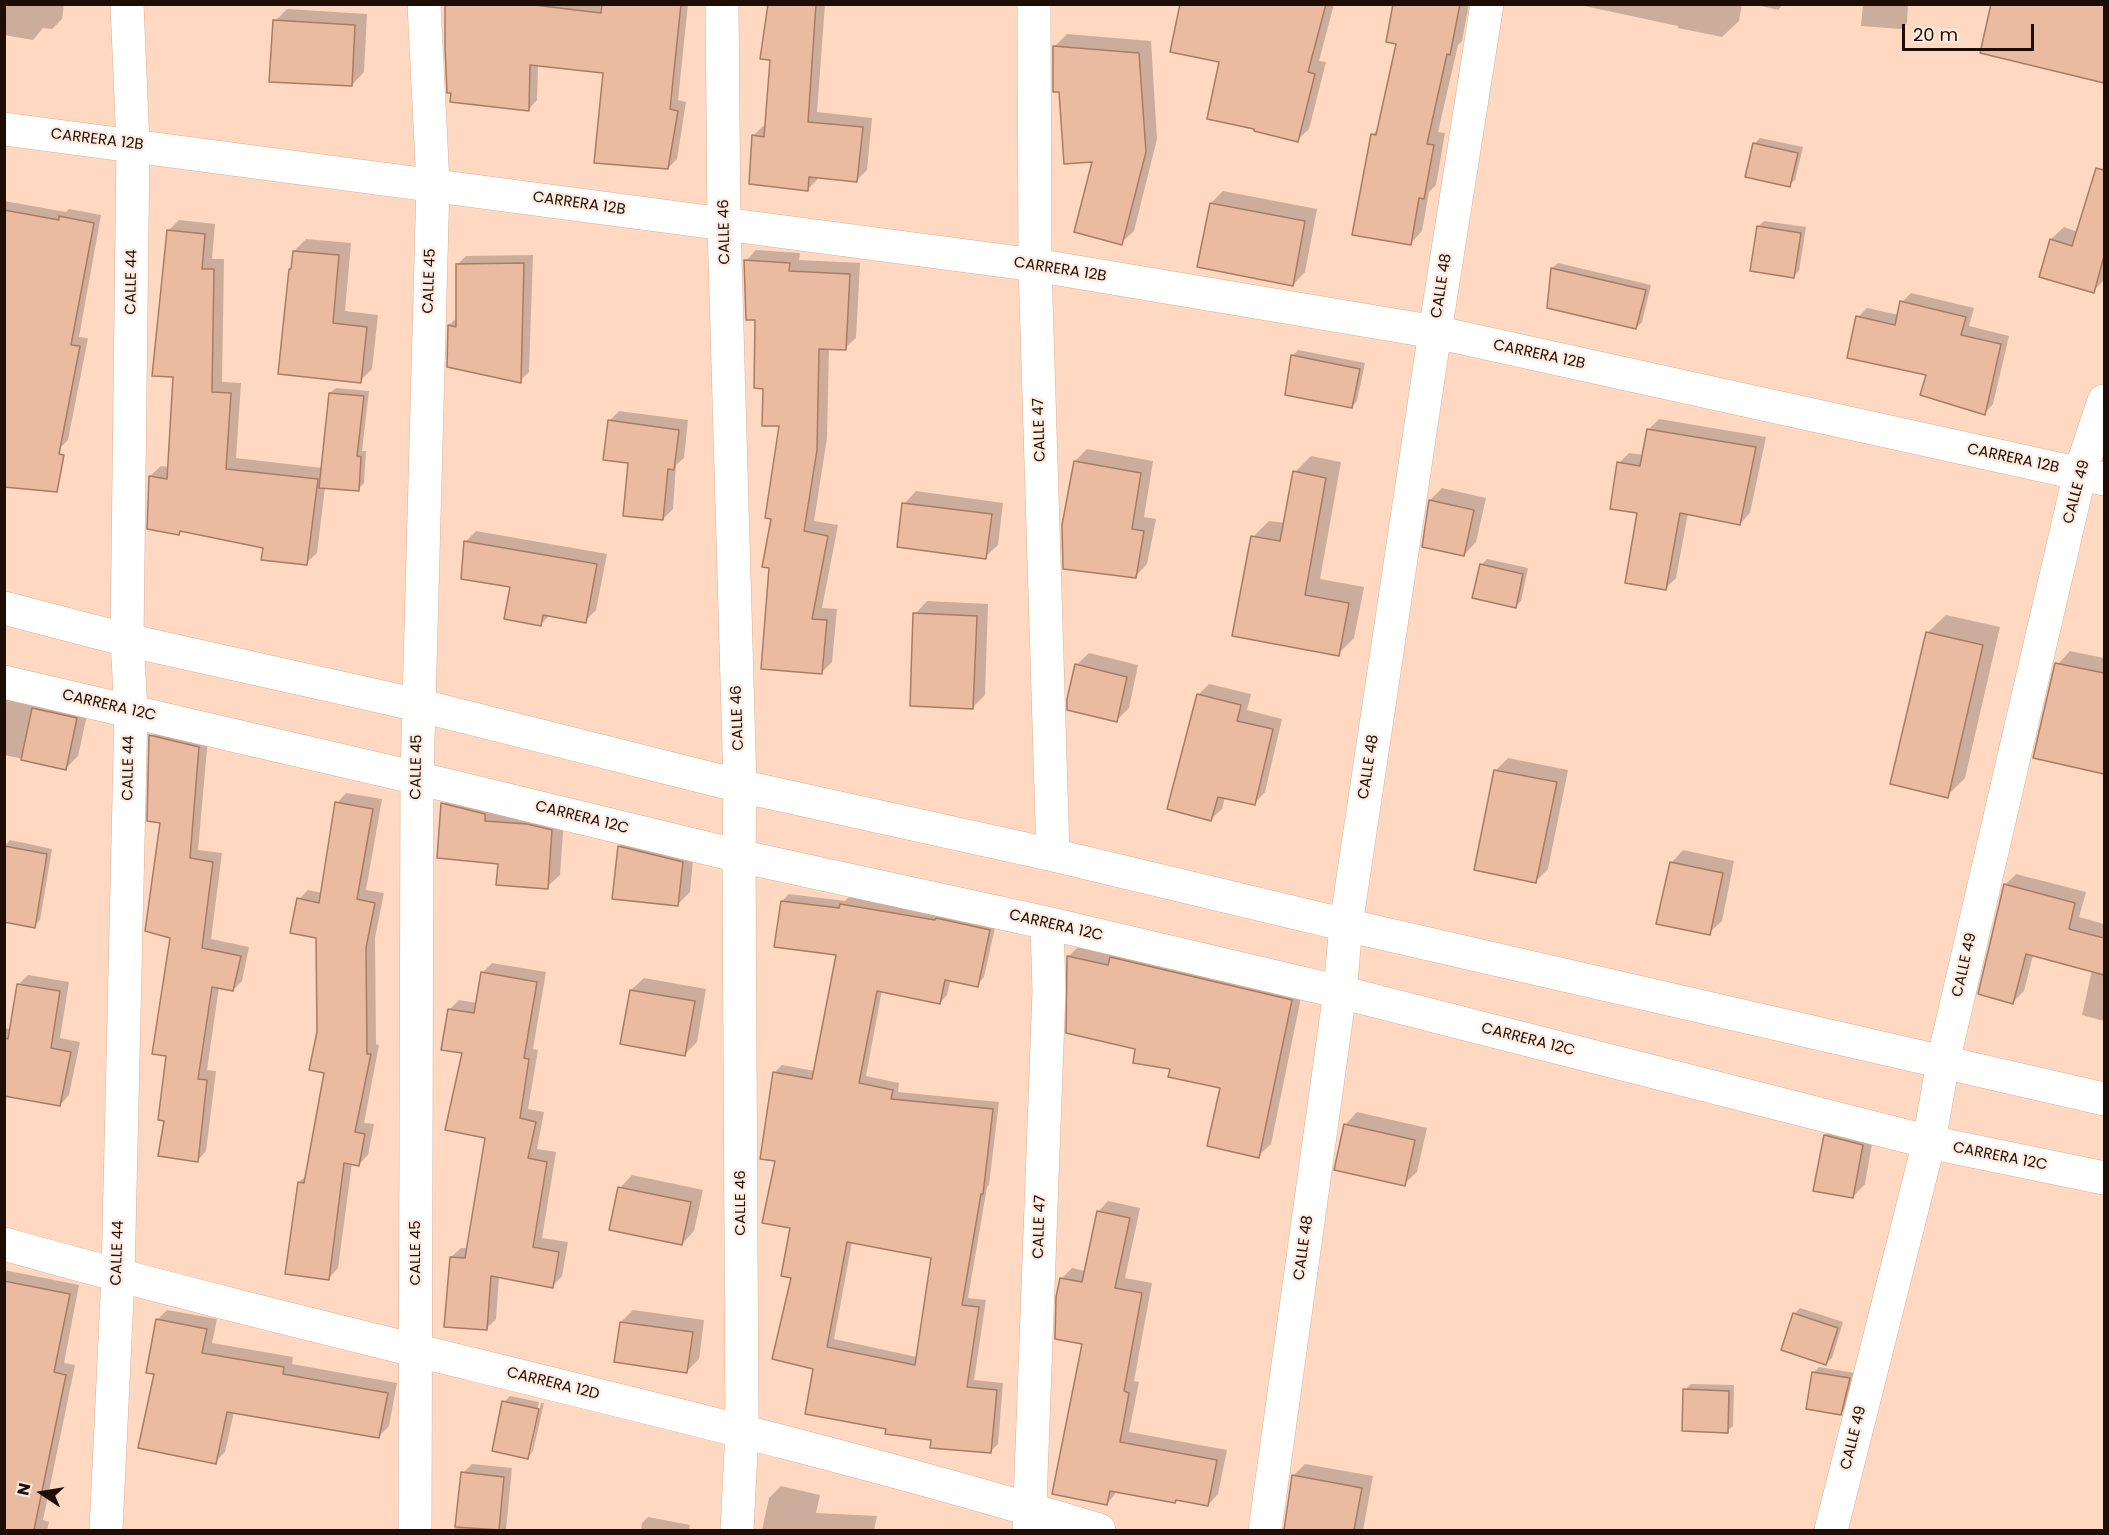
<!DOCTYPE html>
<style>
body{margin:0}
#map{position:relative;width:2109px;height:1535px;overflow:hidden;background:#ffd8c2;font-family:Poppins,sans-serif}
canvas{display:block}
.frame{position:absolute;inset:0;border:6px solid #1d0d04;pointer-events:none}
.north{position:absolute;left:12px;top:1463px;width:60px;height:60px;-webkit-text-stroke:4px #feeadf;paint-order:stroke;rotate:282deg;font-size:16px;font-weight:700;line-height:24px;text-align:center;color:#1d0d04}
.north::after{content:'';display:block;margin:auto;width:21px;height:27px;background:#1d0d04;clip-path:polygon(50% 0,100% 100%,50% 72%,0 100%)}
.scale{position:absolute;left:1902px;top:24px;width:132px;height:27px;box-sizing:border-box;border:3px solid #1d0d04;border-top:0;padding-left:8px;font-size:18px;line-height:21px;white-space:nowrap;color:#1d0d04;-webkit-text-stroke:4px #feeadf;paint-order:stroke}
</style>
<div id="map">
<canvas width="2109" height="1535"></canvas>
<div class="frame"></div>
<div class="north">N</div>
<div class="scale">20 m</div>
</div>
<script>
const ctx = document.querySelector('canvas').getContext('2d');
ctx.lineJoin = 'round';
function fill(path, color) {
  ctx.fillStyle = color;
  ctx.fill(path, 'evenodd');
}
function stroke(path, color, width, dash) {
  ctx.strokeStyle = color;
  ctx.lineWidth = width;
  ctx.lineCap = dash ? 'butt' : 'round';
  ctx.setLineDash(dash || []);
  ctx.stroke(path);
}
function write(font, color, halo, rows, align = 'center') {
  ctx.font = font + ' Poppins,sans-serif';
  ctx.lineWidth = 4.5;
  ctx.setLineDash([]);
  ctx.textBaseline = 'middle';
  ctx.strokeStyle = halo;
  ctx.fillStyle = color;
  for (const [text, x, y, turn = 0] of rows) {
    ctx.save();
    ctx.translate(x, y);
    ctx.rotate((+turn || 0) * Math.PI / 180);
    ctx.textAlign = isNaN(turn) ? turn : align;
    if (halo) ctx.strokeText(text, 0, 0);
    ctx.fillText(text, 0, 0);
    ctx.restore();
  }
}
const shadow = new Path2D(`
 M4,4H64L62,19L52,29L43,28L33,40L4,35Z
 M496,4H688L678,100L686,102L677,159L668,168L605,71L538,65L537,100L528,110Z
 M757,4H825L817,112L872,118L867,170L857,180L818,176L817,180L807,190L753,136L763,126H766L771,59L769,7Z
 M1182,4H1334L1319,61L1326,62L1309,129L1297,140L1220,61Z
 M1395,4H1469L1462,41L1458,45L1438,132L1445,133L1436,185L1429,192L1422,231L1410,244L1372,135L1379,128L1398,43Z
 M1575,4H1742L1739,21L1722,37L1678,28V26Z
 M1753,4H1783L1778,10Z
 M1863,4H1908L1907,23L1901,29L1861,26Z
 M287,9L367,14L364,72L352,85L275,21Z
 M1067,34L1151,41L1157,139L1134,231L1121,243L1094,161L1060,91L1054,47Z
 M1760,138L1803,147L1795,180L1789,185L1747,176L1755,143Z
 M1223,191L1317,209L1305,272L1293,285L1211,203Z
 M4,201L66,212L69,209L101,215L79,337L88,338L68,440L59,449L4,441Z
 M2091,218L2104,222V280L2093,291L2051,239L2064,227L2078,232Z
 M179,220L215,224L212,259H224L222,382L241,383L236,458L322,468L330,393L336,388L369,391L362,451H366L364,483L358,489L325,487L317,553L306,563L264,547L183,530L179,533L149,527L150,476L161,466L169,467L175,375L168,231Z
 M1764,221L1806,227L1799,271L1793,277L1759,226Z
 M306,239L351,243L345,311L378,315L372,369L360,381L293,268L294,251Z
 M756,250L800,253L799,260L860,263L856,338L845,348H829L827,438L814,521L838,525L822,608L837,609L832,662L821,673L773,518L781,425L765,387L757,319L746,261Z
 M533,255L529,372L520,381L449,325L458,317L457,265L466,256Z
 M1558,263L1651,285L1642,322L1636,328L1552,268Z
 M1911,293L1974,308L1969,326L2009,336L1993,404L1985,413L1927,374L1858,317L1867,308L1899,315L1902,302Z
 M1298,350L1365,363L1357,401L1352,407L1292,356Z
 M619,411L688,420L684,458L676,465L673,509L663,519L630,462L609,421Z
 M1659,419L1766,437L1750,513L1740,524L1688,513L1676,578L1665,589L1619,463L1629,453L1644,455L1648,430Z
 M1087,449L1153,461L1144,517L1156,519L1147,564L1135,577L1075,461Z
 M1311,456L1341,462L1320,579L1364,587L1354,638L1338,654L1253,537L1269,521L1285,523L1295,472Z
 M1442,488L1486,498L1476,542L1464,555L1430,500Z
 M916,491L1003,503L998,545L985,557L904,504Z
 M476,531L607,554L596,610L585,621L550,615L541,624L512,586L465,542Z
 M1487,559L1528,568L1521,601L1515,607L1481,565Z
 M927,601L988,604L985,695L973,707L915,614Z
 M1946,615L2000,627L1965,778L1947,796L1927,633Z
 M2070,651L2104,658V772L2035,757L2058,664Z
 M1089,653L1138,665L1129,708L1117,720L1076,665Z
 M1209,684L1251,694L1247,710L1282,719L1265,792L1255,803L1225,797L1222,809L1211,819L1198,695Z
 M4,693L89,706L78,756L66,768L4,755Z
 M160,727L208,738L198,850L222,853L211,939L249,947L242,981L233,990L219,987L207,1070L216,1071L206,1151L197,1161L165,1119L172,937L161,821L151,736Z
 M1508,758L1568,770L1548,869L1536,881L1496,770Z
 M455,792L564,818L560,875L547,887L499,863L443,804Z
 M346,793L382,799L366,890L384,893L375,938L376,1044L379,1045L364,1123L374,1124L368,1155L358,1165L352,1163L338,1268L329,1278L287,1273L299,1182L307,1175L326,1071L319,1033L318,937L299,899L308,890L322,893L337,803Z
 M631,834L694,850L690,892L678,904L619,847Z
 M10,840L52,849L40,920L34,926L4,847Z
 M1683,850L1734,861L1722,921L1709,933L1671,863Z
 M2016,874L2086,892L2079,917L2104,924V1021L2082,1015L2092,970L2033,955L2024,991L2013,1002L2005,885Z
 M789,894L845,901L849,897L996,923L984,977L977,985L951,979L947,995L940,1003L882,990L866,1076L899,1083L898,1092L999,1102L989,1185L987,1187L968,1298L986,1300L974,1380L1003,1383L998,1444L990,1452L888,1427L815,1368L793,1277L791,1227L777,1160L774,1073L782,1065L815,1071L838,954L782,901ZM852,1242L932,1257L917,1357L834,1339Z
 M1081,944L1303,988L1271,1144L1258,1156L1222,1087L1172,1067L1137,1048L1068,1032L1069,956Z
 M492,963L546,972L533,1049L538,1050L528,1109L544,1112L537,1149L556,1152L542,1238L568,1242L562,1276L553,1286L499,1276L496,1319L486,1329L451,1257L461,1248H468L486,1137L464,1051L449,1010L459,1000L477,1003L482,973Z
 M28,975L69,982L60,1038L80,1042L69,1095L60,1105L4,1094V1028L11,1029L18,985Z
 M644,978L706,989L697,1042L685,1054L631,990Z
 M1357,1112L1427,1128L1417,1172L1404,1184L1345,1125Z
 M1838,1123L1874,1132L1865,1184L1853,1197L1815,1190L1825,1135Z
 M632,1175L703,1190L694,1231L682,1244L620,1188Z
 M1108,1201L1140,1208L1125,1278L1152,1283L1134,1381L1139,1382L1129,1432L1227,1450L1218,1494L1208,1505L1118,1490L1107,1504L1084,1343L1061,1279L1072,1268L1085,1271L1098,1212Z
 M4,1270L79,1285L64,1363L75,1365L43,1520L49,1522L47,1530H4Z
 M1800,1308L1843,1322L1832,1358L1826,1363L1794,1314Z
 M167,1310L217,1319L212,1343L293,1357L292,1364L397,1383L389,1426L379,1436L234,1412L225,1452L215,1462L155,1373L157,1320Z
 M633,1310L704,1320L699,1359L686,1372L621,1322Z
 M1819,1367L1855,1373L1846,1408L1840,1414L1814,1372Z
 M1691,1384L1734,1385L1733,1426L1727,1431L1685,1390Z
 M510,1396L539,1402L528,1452H531L541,1403H544L533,1451L528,1457L504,1402Z
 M472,1464L512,1468L506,1530H455L463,1473Z
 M1305,1464L1373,1476L1363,1530H1285L1293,1476Z
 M781,1486L820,1495L816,1513L877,1516L874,1530H762L769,1498Z
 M648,1517L690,1525L689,1530H641L642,1523Z`);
const building = new Path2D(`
 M445,4H526L601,13L602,4H681L670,109L678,111L668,169L594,163L603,73L530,65L529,111L450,102L451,93H447L445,46Z
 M768,4H816L808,122L863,127L857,182L809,177L808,191L749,184L752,135L764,137L770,60L760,59Z
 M1180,4H1326L1308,72L1315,74L1298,142L1254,131V129L1207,119L1219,62L1170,52Z
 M1393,4H1460L1450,55L1447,54L1427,144L1434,145L1424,199L1419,198L1411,245L1352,235L1371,134L1376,135L1396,44L1386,42Z
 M1991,4H2104V83L1980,53Z
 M273,20L355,25L352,86L269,82Z
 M1053,46L1139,53L1146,152L1122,245L1074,232L1092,162L1064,164L1059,92H1053Z
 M1753,143L1798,153L1790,187L1745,177Z
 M2096,168L2104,170V256L2094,293L2039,277L2050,239L2072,246Z
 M1210,203L1305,221L1293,286L1197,267Z
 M4,210L59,220V216L94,223L71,345L80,346L59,454L64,455L57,492L4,487Z
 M1757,226L1801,233L1794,278L1750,271Z
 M167,230L205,234L202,269H214L212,392L231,393L226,469L318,479L307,565L261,560L263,548L180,531L179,535L147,529L149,476L167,479L173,377L152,376Z
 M293,251L339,255L333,323L367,327L361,383L278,374L289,269H291Z
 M744,260L790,263L789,271L850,274L846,350L819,349L817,450L804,531L828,536L812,619L827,620L822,674L761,669L769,568L762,567L771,519L765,518L779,426H762L763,389L754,388L755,320H746Z
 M524,263L521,383L447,367L448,325L456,327V264Z
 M1551,268L1646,290L1636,329L1547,308Z
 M1900,301L1966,317L1961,335L2001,344L1985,415L1920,395L1926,375L1847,358L1856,316L1895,325Z
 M1291,355L1360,369L1352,408L1285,395Z
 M329,393L364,396L357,456L361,457L359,491L319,488Z
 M608,420L679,430L674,470L668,469L663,520L623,516L628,463L603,460Z
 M1647,429L1756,447L1740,525L1680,513L1666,590L1625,583L1637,513L1610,509L1617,462L1640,466Z
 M1074,461L1141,473L1132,529L1144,531L1136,578L1063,569L1062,525Z
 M1293,471L1326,478L1305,595L1349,603L1339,656L1232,636L1251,536L1280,541Z
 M1429,500L1474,510L1464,556L1422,547Z
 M902,503L992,514L986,559L897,547Z
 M464,541L597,564L586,623L543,615L541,626L504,619L510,587L461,579Z
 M1480,564L1523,574L1516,608L1472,598Z
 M913,613L977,616L973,709L910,706Z
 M1926,632L1983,645L1948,798L1890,784Z
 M2055,663L2104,673V774L2033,758Z
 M1075,664L1127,677L1117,722L1067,710V699Z
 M1197,694L1241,705L1237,721L1273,729L1255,805L1218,797L1211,821L1167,809Z
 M32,708L77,718L66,770L21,760Z
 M149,735L199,747L190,858L213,862L202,948L241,956L233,991L212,987L198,1079L207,1080L198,1162L158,1156L164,1121L158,1120L166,1056L152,1054L170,938L145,931L160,823L147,821Z
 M1494,770L1557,782L1536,883L1474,870Z
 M335,802L373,809L357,899L375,903L366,948L367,1054H371L355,1132L365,1134L359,1166L344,1163L329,1280L285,1274L298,1182L304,1183L324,1073L309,1070L317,1032L316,938L290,933L297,898L319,903Z
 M441,803L485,814V821L527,824L552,830L548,889L496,885L498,864L437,858Z
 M4,846L47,854L35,928L4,922Z
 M618,846L683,862L678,906L612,899Z
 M1670,862L1723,873L1710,935L1656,924Z
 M2004,884L2075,903L2069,929L2104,938V975L2026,954L2013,1004L1978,994Z
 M781,901L839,908L840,904L935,920L936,918L990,930L978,987L945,980L940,1004L877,991L859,1083L893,1090L891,1099L993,1109L983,1194H981L962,1305L979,1307L967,1387L997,1390L991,1453L930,1448L931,1440L885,1434L886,1429L805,1414L813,1369L772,1359L791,1278L781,1276L790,1228L762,1223L775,1161L760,1159L773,1072L812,1079L836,955L774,947ZM847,1242L931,1258L915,1365L827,1347Z
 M1067,956L1108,965L1110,957L1292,1000L1259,1158L1207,1146L1220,1088L1168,1077L1170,1069L1133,1063L1135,1049L1066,1033Z
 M481,972L537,982L524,1058L529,1059L520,1118L536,1122L528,1158L547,1162L533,1247L559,1252L553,1288L491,1276L487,1330L444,1327L450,1257L465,1258L485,1138L445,1130L462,1053L441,1050L448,1009L474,1013Z
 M17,984L60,991L51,1048L71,1052L60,1106L4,1096V1038L8,1039Z
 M630,990L695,1001L685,1056L620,1044Z
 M1344,1124L1415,1140L1405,1186L1334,1170Z
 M1824,1135L1863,1145L1853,1198L1813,1191Z
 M618,1187L691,1202L682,1245L609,1230Z
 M1097,1211L1130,1218L1115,1288L1142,1293L1124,1391L1129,1393L1120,1442L1217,1460L1208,1506L1176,1500L1175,1503L1110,1491L1107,1505L1052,1494L1082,1344L1055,1339L1056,1297L1060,1278L1082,1282Z
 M4,1281L70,1294L54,1372L66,1375L34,1530H4Z
 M1793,1313L1838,1328L1826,1365L1781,1350Z
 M156,1319L207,1329L202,1353L284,1367L283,1374L388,1393L379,1438L227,1412L216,1464L138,1448L154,1374L146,1373Z
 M620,1322L693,1332L687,1373L614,1362Z
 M1812,1372L1850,1378L1841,1415L1806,1409Z
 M1683,1389L1729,1391L1728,1433L1682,1431Z
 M502,1401L539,1409L528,1459L492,1451Z
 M461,1472L504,1477L499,1530L455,1527Z
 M1292,1475L1362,1488L1354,1530H1284Z`);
const minor = new Path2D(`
 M722,4L724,223L740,786L739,856L742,1431L737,1530
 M1034,4L1035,265L1053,855
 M4,129L1035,265L1435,332L2104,479
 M4,608L127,640L418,705L740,786L1053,855L1346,925L2104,1099
 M4,682L417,778L739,856L1047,923L1340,992L1929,1142L2104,1178
 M4,1244C368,1346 738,1420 1099,1530
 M106,1530L118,1276L131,711L127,640L133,145L127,4
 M415,1530L417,778L433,184L424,4
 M1029,1530L1049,991L1047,923
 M1265,1530L1340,992L1346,925L1435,332L1487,4
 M1831,1530L1929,1142L1943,1062L2080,473L2104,401`);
const streetNames = [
 ["CARRERA 12B",97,140,7],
 ["CARRERA 12B",579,204,8],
 ["CALLE 46",725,232,-91],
 ["CARRERA 12B",1060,270,9],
 ["CALLE 45",430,281,-88],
 ["CALLE 44",132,282,-89],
 ["CALLE 48",1442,286,-81],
 ["CARRERA 12B",1539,355,12],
 ["CALLE 47",1040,430,-92],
 ["CARRERA 12B",2013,459,12],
 ["CALLE 49",2077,492,-75],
 ["CARRERA 12C",109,706,13],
 ["CALLE 46",738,718,-92],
 ["CALLE 45",417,767,-89],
 ["CALLE 48",1369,767,-81],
 ["CALLE 44",129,768,-89],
 ["CARRERA 12C",582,818,14],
 ["CARRERA 12C",1056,926,13],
 ["CALLE 49",1965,965,-77],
 ["CARRERA 12C",1528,1040,14],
 ["CARRERA 12C",2000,1157,11],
 ["CALLE 46",741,1203,-90],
 ["CALLE 47",1040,1227,-88],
 ["CALLE 48",1304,1248,-82],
 ["CALLE 44",118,1253,-88],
 ["CALLE 45",416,1253,-90],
 ["CARRERA 12D",553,1384,14],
 ["CALLE 49",1854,1438,-76]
];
fill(shadow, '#0003');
fill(building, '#eabba1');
stroke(building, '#a77c63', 1.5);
stroke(minor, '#ddaf94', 34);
stroke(minor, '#fff', 33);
write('15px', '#1d0d04', '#feeadf', streetNames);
</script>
